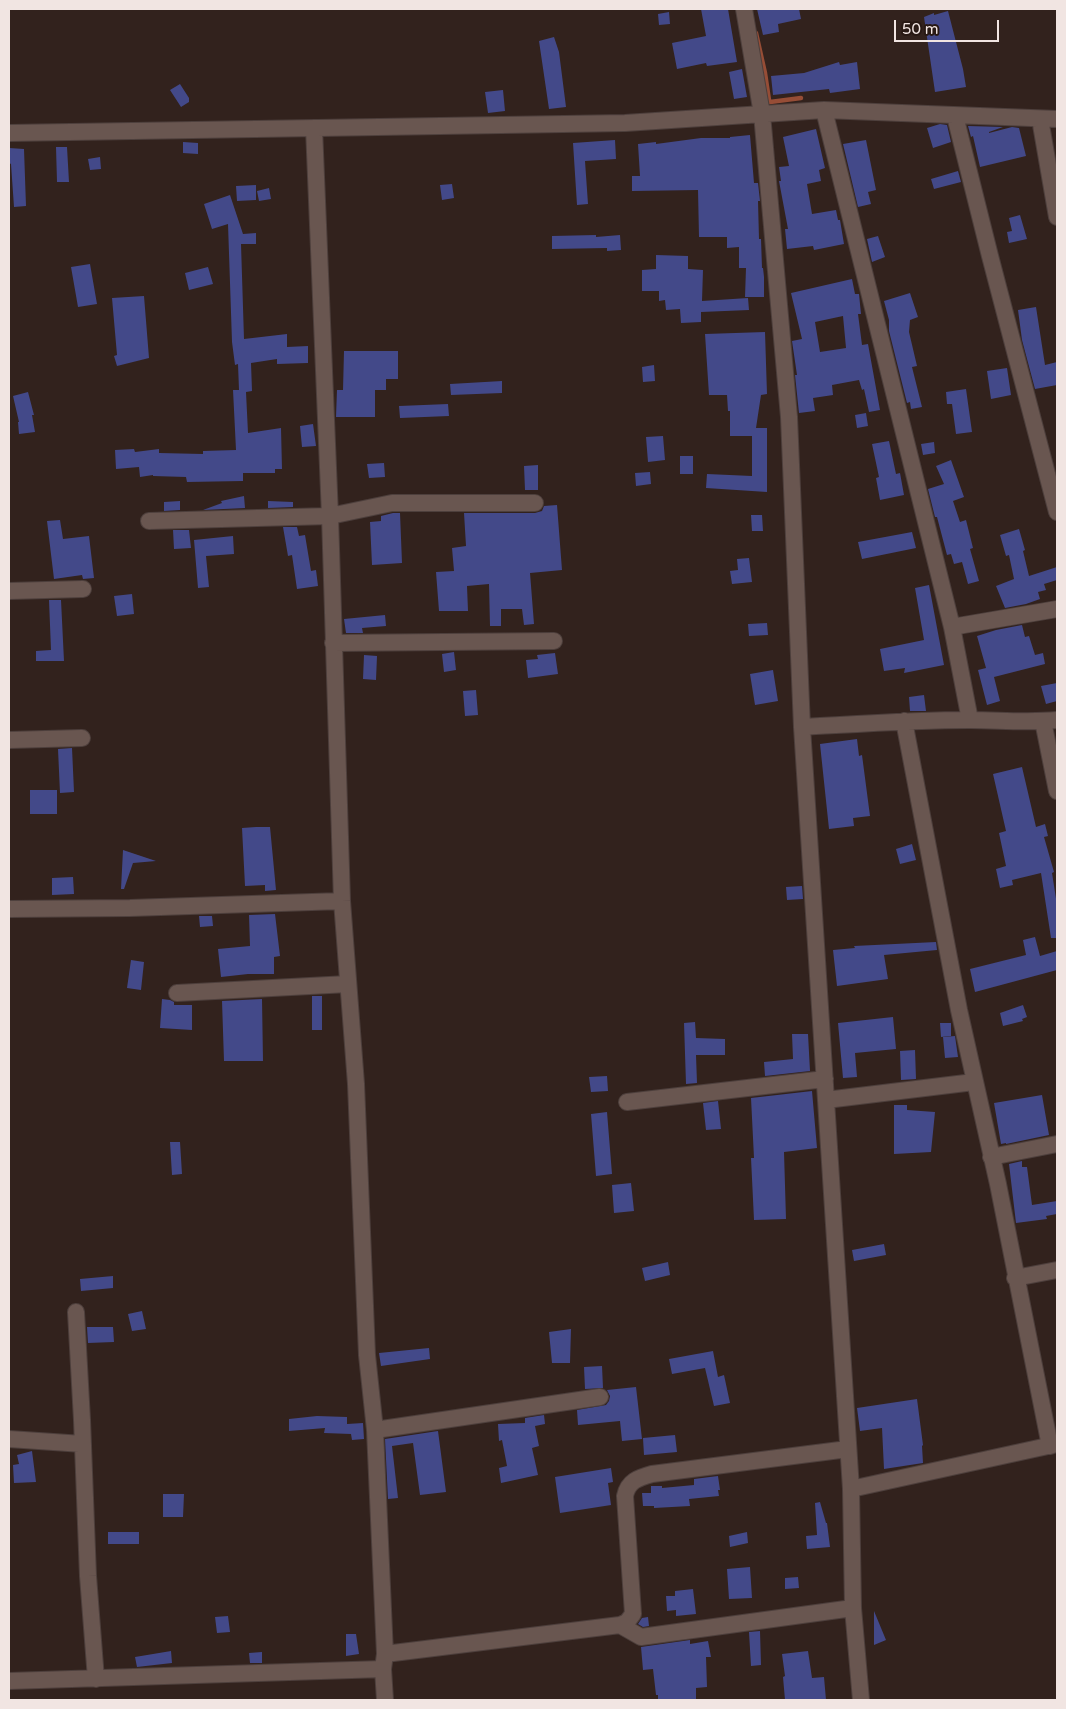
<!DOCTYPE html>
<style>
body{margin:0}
#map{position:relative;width:1066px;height:1709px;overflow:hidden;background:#32221d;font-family:"Varela Round",sans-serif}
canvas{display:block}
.frame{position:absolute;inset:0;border:10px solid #f1e5e2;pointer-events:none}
.scale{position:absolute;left:894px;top:20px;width:105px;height:22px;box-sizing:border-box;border:2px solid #f1e5e2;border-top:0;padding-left:6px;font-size:15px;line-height:18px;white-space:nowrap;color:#f1e5e2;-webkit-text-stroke:4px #281914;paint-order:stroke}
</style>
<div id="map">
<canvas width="1066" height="1709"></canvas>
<div class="frame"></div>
<div class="scale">50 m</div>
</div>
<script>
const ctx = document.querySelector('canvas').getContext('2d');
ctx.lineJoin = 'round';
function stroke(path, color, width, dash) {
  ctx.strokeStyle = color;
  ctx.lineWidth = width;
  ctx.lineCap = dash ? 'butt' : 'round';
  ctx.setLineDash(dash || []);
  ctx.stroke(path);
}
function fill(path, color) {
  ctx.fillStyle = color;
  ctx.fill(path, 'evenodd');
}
const stream = new Path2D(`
 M756,33L765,73L769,100
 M770,102L801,98`);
const building = new Path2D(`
 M701,9H728L737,62L707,66L706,63L677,69L672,43L706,36Z
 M757,9H799L801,19L778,24L779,32L763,35Z
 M948,11L963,69L966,87L935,92L924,17L934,13V15Z
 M669,12L670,24L659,25L658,14Z
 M554,37L559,52L566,107L549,109L539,41Z
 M839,62L840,65L857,62L860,89L830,93L829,89L773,95L771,76L804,73Z
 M742,69L747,97L734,99L729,72Z
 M180,84L189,98V102L181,107L170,90Z
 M503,90L505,111L488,113L485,92Z
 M940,124L947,125L951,142L933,148L927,128Z
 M968,126L1003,127L989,132V133L1012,127L1019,128L1026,156L980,167L973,136L971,137Z
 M816,129L825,168L819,170L821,181L807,184L812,214L836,210L838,220H840L844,244L814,250L813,246L787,249L785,229H788L779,181H781L779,167L789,166L783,137Z
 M750,135L754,183H758L760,201H758L759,239H761L762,268H763L764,277V297H745L746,268H739V247L727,248V237H699L698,190L632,191V176H640L638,144L656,142V144L701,138H730V137Z
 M615,140L616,159L585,161L588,204L577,205L573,143Z
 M866,140L876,190L868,192L871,204L858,207L843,144Z
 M183,142L198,143V154L183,153Z
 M56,147H67L69,182H57Z
 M9,148L24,149L26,206L14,207L11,164L9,163Z
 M100,157L101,169L90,170L88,159Z
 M958,171L961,182L934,189L931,179Z
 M452,184L454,198L442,200L440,185Z
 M256,185V200L237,201L236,186Z
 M269,188L271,199L259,201L257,191Z
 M230,195L243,234L256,233V244H241L244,339L287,334V347L308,346V363L277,364V359L251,363L252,391L246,392L248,433L281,428L282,469H275V473H243V481L187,482L186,477L153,476V475L140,477L139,467L116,469L115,450L134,449L135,452L159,449V453L203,454V451L236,450L233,390H239L238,364L235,365L232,342L228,224L212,229L204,204Z
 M1020,215L1027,239L1009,243L1007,232L1012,231L1009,218Z
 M596,235V237L620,235L621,250L607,251V248L552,249V236Z
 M878,236L885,257L872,262L867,239Z
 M656,255L688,256V269L703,270L702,301L748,298L749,310L701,312V322L681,323L680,309L666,310L665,300L659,301V291H642V270L656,269Z
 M90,264L97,304L78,307L71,267Z
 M208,267L213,284L189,290L185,273Z
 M852,279L855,294H859L861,314H858L862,345L868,344L880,410L869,412L864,389L862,390L859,380L832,385L833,395L813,398L815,411L799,413L795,375H797L792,341L802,339L791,293ZM843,316L846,348L820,352L815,322Z
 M910,293L918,317L910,320L909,332L917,366L912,367L922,407L911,409L910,402L907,403L889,331V320L884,301Z
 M144,296L149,358L117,366L114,356L117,355L112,298Z
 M1036,307L1045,365L1057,362V385L1035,389L1022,340L1018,310Z
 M765,332L767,394L761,395L756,428H767V492L706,488L707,474L752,476V436H730V411H728L727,395H709L705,334Z
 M344,351H398V379H386V390H375V417H336L337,390H343Z
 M654,365L655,381L643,382L642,367Z
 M1007,368L1011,395L991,399L987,371Z
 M502,381V393L451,395L450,384Z
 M966,389L972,432L956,434L952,404H947L946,392Z
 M28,392L34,415H32L35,432L19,434L18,422H19L13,396Z
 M448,404L449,416L400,418L399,406Z
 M866,413L868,426L857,428L855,415Z
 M313,424L316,446L302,447L300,426Z
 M663,436L665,460L648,462L646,437Z
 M889,441L896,474L900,473L904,495L880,500L876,478L879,477L872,444Z
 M934,442L935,453L923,455L921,444Z
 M680,456H693V474H680Z
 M951,460L964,497L953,501L960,522L966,520L973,548L970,549L979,581L968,584L962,562L954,564L951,554L947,555L937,517H935L928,489L944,484L936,466Z
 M384,463L385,477L369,478L367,464Z
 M538,465V490H525L524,466Z
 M650,472L651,484L636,486L635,473Z
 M244,496L245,508L203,510L222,503L221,501Z
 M180,501V510L164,511V502Z
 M268,501L293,502V507L268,508Z
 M557,505L562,570L530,573L534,624L524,625L522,609H501V626H490L489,584L467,586L468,611H439L436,572L454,571L452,548L466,546L464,513H535L542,511L544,506Z
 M393,513H400L402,563L372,565L370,522L381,521V516Z
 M751,515H762L763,531H752Z
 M60,520L63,539L89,536L94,578L83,579L82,575L54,579L47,521Z
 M283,527H297L299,536L305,535L311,571L316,570L318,586L297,589L292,555L288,556Z
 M1019,529L1025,550L1023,551L1029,576L1057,567V580L1044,584L1046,590L1038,592L1040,599L1026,604L1005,608L996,586L1014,579L1009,555L1006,556L1000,535Z
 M173,530H189L191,548L174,549Z
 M912,532L916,548L862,559L858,542Z
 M233,536L234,554L206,556L209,587L198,588L194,540Z
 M749,558L752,582L732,584L730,571L738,570L737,559Z
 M929,585L944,665L904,673L905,668L884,671L880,649L924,640L915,588Z
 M132,594L134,614L117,616L114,596Z
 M49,600H61L64,661H36V651L51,650Z
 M385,615L386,626L362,628L363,633H346L344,619Z
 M767,623L768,635L749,636L748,624Z
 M1022,625L1025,637L1029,636L1035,655L1043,653L1045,664L994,677L1000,701L987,705L978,670L986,668L977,636L996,630Z
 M454,652L456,670L444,672L442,654Z
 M555,653L558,674L528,678L526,660L538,659L537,655Z
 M364,655L377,656L376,680L363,679Z
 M773,670L778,701L755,705L750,674Z
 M1057,683V701L1046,704L1041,686Z
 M476,690L478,715L465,716L463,691Z
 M924,695L926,711H910L909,697Z
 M857,739L859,756L862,755L870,816L853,818L854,826L829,829L820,744Z
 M72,748L74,792L60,793L58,749Z
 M1022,767L1036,827L1045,824L1048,836L1044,837L1054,872L1052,873L1057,905V938H1051L1041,873L1012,880L1013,885L1000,888L996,869L1006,866L999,833L1006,831L993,774Z
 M30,790H57V814H30Z
 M256,827H270L276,890L265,891V885L245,886L242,828Z
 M912,844L916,860L900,864L896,849Z
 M123,850L156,861L133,863L124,889H121Z
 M73,877L74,894L52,895V878Z
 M802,886L803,899L787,900L786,887Z
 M275,914L280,956L274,957V974H248L221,977L218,949L250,946L249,915Z
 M199,916H212L213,926L200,927Z
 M1035,937L1040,956L1057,951V970L975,992L970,969L1026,955L1023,940Z
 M936,942L937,950L884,955L888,979L837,986L833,950L855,948L854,946Z
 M131,960L144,962L141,990L127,988Z
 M312,996H322V1030H312Z
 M162,999L170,1000L174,1002V1005H192V1030L160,1028Z
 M262,999L263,1061H224L222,1001Z
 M1023,1005L1027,1017L1022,1019L1023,1021L1003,1026L1000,1013Z
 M893,1017L896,1049L855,1053L857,1077L843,1078L838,1023Z
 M695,1022L696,1038L725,1039V1055H696L697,1083L686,1084L684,1023Z
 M940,1023H951V1036L941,1037Z
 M792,1034H808L810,1071L765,1076L764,1062L793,1059Z
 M955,1036L958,1057L945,1058L943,1037Z
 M915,1050L916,1079L901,1080L900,1051Z
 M607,1076L608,1091L591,1092L589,1077Z
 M812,1091L817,1148L784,1152L786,1219L754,1220L751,1158H754L751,1098Z
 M1042,1095L1049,1135L1006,1144V1143L1001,1144L994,1103Z
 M718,1101L721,1129L706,1130L703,1103Z
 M894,1105H907V1110L935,1112L931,1152L894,1154Z
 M607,1112L612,1174L596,1176L591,1114Z
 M170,1142H180L182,1174L172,1175Z
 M1022,1161V1167H1027L1032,1205L1057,1201V1214L1046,1216L1047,1219L1016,1223L1009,1164Z
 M631,1183L634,1211L614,1213L612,1185Z
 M884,1244L886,1255L854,1261L852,1250Z
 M668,1262L670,1275L645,1281L642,1268Z
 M113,1276V1288L81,1291L80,1279Z
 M142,1311L146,1329L132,1331L128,1314Z
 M87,1327H113L114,1342L88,1343Z
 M571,1329L570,1363H552L549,1332Z
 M429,1348L430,1359L381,1366L379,1353Z
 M713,1351L718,1377L724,1375L730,1403L714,1406L705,1368L672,1374L669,1359Z
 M602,1366L603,1388L585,1389L584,1367Z
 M636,1387L642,1439L622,1441L620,1421L578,1425L577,1410L606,1405L609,1401L610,1396L607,1390Z
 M917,1399L923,1445L922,1446L923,1463L884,1469L882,1428L860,1431L857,1408Z
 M544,1415L545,1424L535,1426L539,1446L532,1448L538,1475L501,1483L499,1468L507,1466L502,1440L499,1441L498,1424L525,1423V1418Z
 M317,1416L347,1417V1424L363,1423L364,1439L352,1440L351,1434L324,1433L325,1428L289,1431V1419Z
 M438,1431L446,1492L420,1495L413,1443L392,1446L398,1498L388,1499L385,1439Z
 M675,1435L677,1452L644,1455L643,1438Z
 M32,1451L36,1482L14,1483L13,1465L19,1464L17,1455Z
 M611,1468L613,1482L608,1483L611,1505L560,1513L555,1477Z
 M718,1476L720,1490H718L719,1496L689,1499L690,1506L654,1508V1506H643L642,1493H651V1486H662V1488L694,1485V1479Z
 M163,1494H184L183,1517H163Z
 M820,1502L826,1523H827L830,1547L807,1549L806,1536L817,1535L815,1503Z
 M108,1532H139V1544H108Z
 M747,1532L748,1543L730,1547L729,1536Z
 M750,1567L752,1598L729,1599L727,1569Z
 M798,1577L799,1588L785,1589V1578Z
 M693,1589L696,1614L676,1616V1610L667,1611L666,1596H675V1591Z
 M874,1611L886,1640L874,1645Z
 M228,1616L230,1632L217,1633L215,1617Z
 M648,1617L649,1626L643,1627L638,1624L642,1618Z
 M760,1631L761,1665L751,1666L749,1632Z
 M346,1634H356L359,1654L346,1656Z
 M690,1640V1644L708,1641L711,1657H706L707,1687L696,1688V1700H658V1695H656L653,1669L643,1670L641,1647Z
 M171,1651L172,1663L137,1667L135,1657Z
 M808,1651L812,1678L824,1677L826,1700H785L783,1677L785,1676L782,1654Z
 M262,1652V1663H250L249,1653Z`);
const minor = new Path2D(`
 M744,9L762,114L789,417L802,727L851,1489L853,1608L861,1700
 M824,110L952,627L970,720
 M955,116L990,256L1057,512
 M1040,119L1057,217
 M314,128L330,516L342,901L356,1084L367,1355L375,1430L385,1654L383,1669L385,1700
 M9,133L625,123L824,110L1057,119
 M149,521L330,516L392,503H535
 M9,591L83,589
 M952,627L1057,609
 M333,643L554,641
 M904,721L959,1010L998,1184L1050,1446
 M1043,721L1057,791
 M802,727C858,724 914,720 970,720C999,720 1028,723 1057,720
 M9,740L82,738
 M9,909L130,908L342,901
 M177,993L348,984
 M826,1100L974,1082
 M627,1102L825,1079
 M991,1157L1057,1144
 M1015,1278L1057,1270
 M76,1312L82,1420L88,1576L96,1679
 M375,1430L600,1397
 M9,1439L83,1444
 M851,1489L1057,1444
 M620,1625L641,1637L853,1608
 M385,1654L620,1625L627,1622L633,1614L625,1496C628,1481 638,1478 652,1474L848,1449
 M9,1681L383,1669`);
stroke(stream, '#964d36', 4.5);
fill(building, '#434989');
stroke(minor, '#4d3f3c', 18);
stroke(minor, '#695650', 16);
</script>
